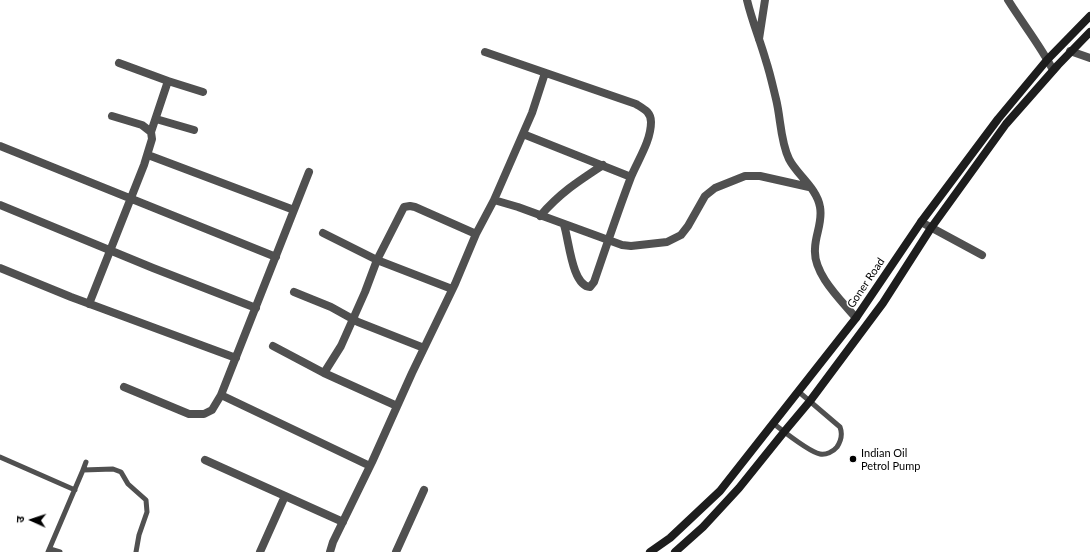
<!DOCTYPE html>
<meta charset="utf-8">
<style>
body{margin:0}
#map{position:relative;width:1090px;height:552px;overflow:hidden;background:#fff;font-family:Lato,"Noto Sans Devanagari",sans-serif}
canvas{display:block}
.north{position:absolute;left:12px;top:500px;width:40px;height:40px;-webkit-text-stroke:3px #fff;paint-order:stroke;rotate:273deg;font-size:11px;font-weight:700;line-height:16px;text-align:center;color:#000}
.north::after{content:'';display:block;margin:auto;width:14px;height:18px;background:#000;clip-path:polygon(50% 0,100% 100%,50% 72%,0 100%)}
</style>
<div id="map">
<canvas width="1090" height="552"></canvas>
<div class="north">उ</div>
</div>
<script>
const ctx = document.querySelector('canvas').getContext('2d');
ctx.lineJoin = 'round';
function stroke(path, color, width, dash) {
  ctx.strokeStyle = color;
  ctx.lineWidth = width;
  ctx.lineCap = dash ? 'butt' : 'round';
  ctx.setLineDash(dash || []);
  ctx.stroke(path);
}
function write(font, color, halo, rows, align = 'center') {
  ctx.font = font + ' Lato,sans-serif';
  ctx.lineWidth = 3;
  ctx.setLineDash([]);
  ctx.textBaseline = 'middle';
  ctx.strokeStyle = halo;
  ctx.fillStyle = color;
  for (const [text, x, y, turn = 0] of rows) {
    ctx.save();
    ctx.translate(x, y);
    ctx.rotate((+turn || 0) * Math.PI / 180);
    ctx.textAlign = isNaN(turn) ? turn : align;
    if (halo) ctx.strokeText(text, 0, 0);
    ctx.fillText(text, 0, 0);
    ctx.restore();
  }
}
const lane = new Path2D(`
 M774,424C783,431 809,452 820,454C826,455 833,452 837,447C841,441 843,435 840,427L799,392
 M0,457L75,490
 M83,470L86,462
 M50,549L60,552
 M48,552L83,470L113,469L121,472L128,484L146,500L147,512L139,535L136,552`);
const street = new Path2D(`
 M747,0C752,21 760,40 766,61C770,73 773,87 776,99C781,119 780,140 789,159C797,175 817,188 820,207C823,222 815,235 815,249C813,274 841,300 856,318
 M1008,0C1023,24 1040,45 1053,70
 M759,39L765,0
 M1070,51L1090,58
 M485,52L636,104C644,109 651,112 651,122C651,141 638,160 631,177C618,211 606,247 594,282L590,287C572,286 569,240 564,225
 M119,63L168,81L151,132
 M168,81L203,92
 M156,119L194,130
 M523,134L631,177
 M0,146L276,257
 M148,155L294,210
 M494,200L532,113L545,73
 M0,205L153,268L256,308
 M540,216C560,193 577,182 603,165
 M921,222L982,255
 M323,233L377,260L452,289
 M0,268L71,297L236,358
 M294,292L331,307L358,322L424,348
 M89,304L144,165L152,139L151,132L142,125L112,116
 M273,346L324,373L397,406
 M324,373L341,346L365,292L377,260L404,207L410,206L415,207L476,234
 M124,387L189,414H204L212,410L221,395L309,172
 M221,395L370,466
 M205,460L343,522
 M260,552L285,496
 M330,552L333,542L372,462L412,373L455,284L476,234L494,200L518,207L622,245L631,246L667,242L681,235L688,226L705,196L715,188L745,176H760L809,187
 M396,552L424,490`);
const secondary = new Path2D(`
 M650,552L670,538L720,491L856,318L921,222L998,119L1047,60L1090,16
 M675,552L703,527L739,488L784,432L810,401L883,303L931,228L1006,124L1058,65L1090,32`);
const markers = [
 [853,459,4,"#000"]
];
const streetNames = [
 ["Goner Road",866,283,-56]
];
const poiNames = [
 ["Indian Oil",861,453],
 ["Petrol Pump",861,466]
];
stroke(lane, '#505050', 5);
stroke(street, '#505050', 8);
stroke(secondary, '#1d1d1d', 8);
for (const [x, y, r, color] of markers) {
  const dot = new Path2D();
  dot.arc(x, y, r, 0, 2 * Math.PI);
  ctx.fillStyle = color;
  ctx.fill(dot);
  stroke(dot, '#fff', 1.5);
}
write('11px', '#000', '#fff', streetNames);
write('11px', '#000', '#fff', poiNames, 'left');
</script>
